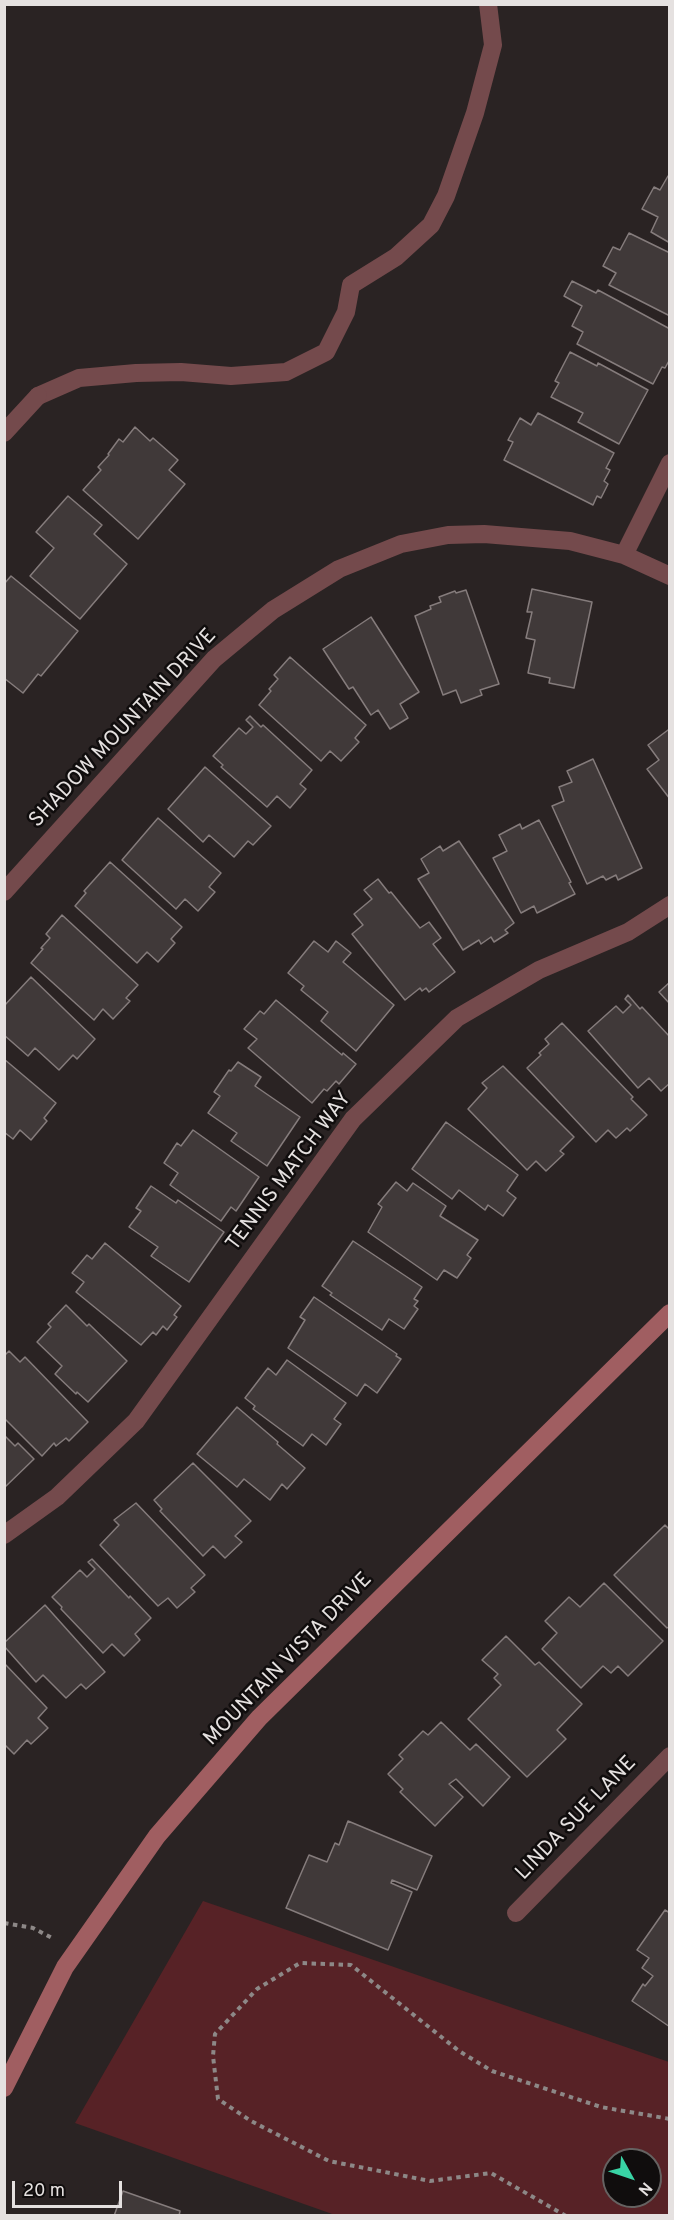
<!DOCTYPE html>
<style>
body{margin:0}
#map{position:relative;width:674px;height:2220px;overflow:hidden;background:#2a2323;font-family:Overpass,sans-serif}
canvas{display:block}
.frame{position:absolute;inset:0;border:6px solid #e5e1e0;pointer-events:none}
.north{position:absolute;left:602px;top:2148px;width:60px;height:60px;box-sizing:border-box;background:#100d0d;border:2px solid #656261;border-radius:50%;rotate:130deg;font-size:16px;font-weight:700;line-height:24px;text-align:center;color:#e5e1e0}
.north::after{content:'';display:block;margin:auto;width:21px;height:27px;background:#39d4a5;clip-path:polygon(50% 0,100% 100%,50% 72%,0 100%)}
.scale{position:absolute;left:12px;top:2181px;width:110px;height:27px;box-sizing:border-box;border:3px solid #e5e1e0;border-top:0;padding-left:8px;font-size:18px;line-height:21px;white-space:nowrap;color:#e5e1e0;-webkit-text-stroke:4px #100d0d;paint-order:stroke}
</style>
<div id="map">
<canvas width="674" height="2220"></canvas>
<div class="frame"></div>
<div class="north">N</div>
<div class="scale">20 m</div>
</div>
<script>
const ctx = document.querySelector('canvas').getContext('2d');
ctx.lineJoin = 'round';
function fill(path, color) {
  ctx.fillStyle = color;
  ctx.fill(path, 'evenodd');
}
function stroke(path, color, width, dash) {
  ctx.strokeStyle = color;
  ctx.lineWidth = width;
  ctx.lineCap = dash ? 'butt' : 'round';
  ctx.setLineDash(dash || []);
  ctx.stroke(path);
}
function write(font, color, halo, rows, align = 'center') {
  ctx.font = font + ' Overpass,sans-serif';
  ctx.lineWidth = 5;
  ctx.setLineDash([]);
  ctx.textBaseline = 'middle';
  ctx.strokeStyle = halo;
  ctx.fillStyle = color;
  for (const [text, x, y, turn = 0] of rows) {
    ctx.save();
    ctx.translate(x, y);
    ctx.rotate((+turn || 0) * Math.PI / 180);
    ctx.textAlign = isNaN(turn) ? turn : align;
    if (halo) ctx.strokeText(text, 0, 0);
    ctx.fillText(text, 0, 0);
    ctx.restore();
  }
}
const green = new Path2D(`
 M203,1901L669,2062V2215H335L75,2123ZM614,2160H650V2196H614Z`);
const building = new Path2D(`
 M668,176L670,177V243L651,232L658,217L642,209L654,187L660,190Z
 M629,233L670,253V316L609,285L616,273L603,266L613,247L620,250Z
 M572,281L596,293L598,290L670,329V359L665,368L662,367L653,384L577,344L583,332L572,326L582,306L564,296Z
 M570,352L597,366L598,363L648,390L619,444L578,422L583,413L551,397L559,383L555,381Z
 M538,413L614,453L606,468L610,470L604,481L608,484L601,498L597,496L593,505L504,460L513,442L508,440L520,418L531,425Z
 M135,427L150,441L153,438L178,460L169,470L185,484L138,539L83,490L101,470L98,467L109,455L108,454L119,439L123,442Z
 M68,496L102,525L94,534L127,564L80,619L30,576L54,548L36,532Z
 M11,576L78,631L41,676L38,674L23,693L4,678V584Z
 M532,589L592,602L574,688L549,683L550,678L528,673L535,640L526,638L532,612H527Z
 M466,590L499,684L480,690L482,695L461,703L456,690L443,695L415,616L431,609L430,606L441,602L439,597L455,591L456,593Z
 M371,617L419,692L400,704L408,718L390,729L378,710L371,715L353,687L349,689L323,649Z
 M290,657L366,725L355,738L359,742L341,761L330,751L321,761L259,705L271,691L269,689L278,679L274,675Z
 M250,716L261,727L263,725L312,770L300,784L306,789L290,808L277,796L267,807L221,767L223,765L213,756L239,728L246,734L253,727L246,720Z
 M668,730L670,732V799L647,769L659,760L648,745Z
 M593,759L642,868L618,880L616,875L606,880L603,876L587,884L552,806L564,801L559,787L572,782L567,771Z
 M205,767L271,826L253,845L248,841L234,857L209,835L203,842L168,809Z
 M158,818L221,873L209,887L215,892L198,911L185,899L176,909L122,860Z
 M539,820L571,882L569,883L575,894L537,913L534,906L521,913L493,858L507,851L499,835L520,824L522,829Z
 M459,841L514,923L505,930L508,933L494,942L491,937L481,944L479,940L463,950L418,879L429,873L421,859L440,846L443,851Z
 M110,862L182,927L171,939L175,943L158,962L147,952L137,963L75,906L86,893L84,891Z
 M378,879L389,893L391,892L420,928L429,922L441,938L433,944L455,972L429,992L426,988L422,991L420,988L405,1000L352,934L363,925L354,914L372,899L364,890Z
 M62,915L138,985L126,998L130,1001L113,1019L103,1009L94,1020L31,963L43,949L41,948L50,938L46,934Z
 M314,941L328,952L336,941L351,953L343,962L394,1005L356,1051L321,1021L328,1012L301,990L304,986L288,973Z
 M31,977L95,1039L77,1059L73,1055L59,1070L35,1048L28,1056L4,1035V1006Z
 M670,982V1004L659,992Z
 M628,995L640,1009L642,1007L670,1037V1083L661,1091L649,1078L638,1088L588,1031L616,1006L623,1013L631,1005L625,999Z
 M276,1000L342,1055L343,1053L356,1064L339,1084L336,1081L327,1091L324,1089L312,1103L248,1048L257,1039L244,1029L260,1011L264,1014Z
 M562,1023L633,1097L631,1099L647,1115L630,1131L627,1128L616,1138L608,1130L596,1142L527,1068L541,1055L539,1053L549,1044L545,1039Z
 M4,1059L56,1103L44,1118L47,1121L31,1140L20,1130L13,1139L4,1132Z
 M238,1062L261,1077L255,1086L300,1117L267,1166L231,1141L237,1133L208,1113L220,1096L214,1092L229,1070L231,1071Z
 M503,1066L574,1137L560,1151L564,1154L546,1171L536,1161L527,1170L468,1109L487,1088L482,1083Z
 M446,1122L518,1175L507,1191L516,1198L503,1216L488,1205L485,1210L459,1190L452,1199L412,1169Z
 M193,1130L259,1177L236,1211L231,1207L221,1221L170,1185L178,1173L164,1163L177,1143L181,1146Z
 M396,1182L407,1191L413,1183L446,1206L440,1216L478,1240L467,1255L471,1258L457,1278L444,1270L437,1280L368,1232L382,1207L378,1204Z
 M151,1186L176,1203L178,1200L224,1232L189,1282L151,1256L158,1247L129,1227L141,1211L136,1208Z
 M353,1241L422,1287L414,1299L418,1301L414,1306L418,1309L404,1329L389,1319L382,1330L330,1295L332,1293L322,1286Z
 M105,1243L181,1306L174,1315L177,1317L167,1330L163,1326L156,1335L153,1332L141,1345L76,1292L84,1282L72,1273L87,1255L92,1259Z
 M314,1297L397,1354L396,1356L401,1359L377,1393L365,1384L357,1396L288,1348L305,1320L300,1317Z
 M66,1305L87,1326L89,1324L127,1361L88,1402L77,1392L76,1394L55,1374L62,1366L37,1342L51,1327L48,1324Z
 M9,1351L20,1362L25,1357L88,1422L69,1441L66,1438L56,1446L54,1443L42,1456L4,1418V1356Z
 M287,1360L346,1403L334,1419L341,1424L326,1445L312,1434L303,1446L253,1409L255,1406L245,1398L268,1368L276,1375Z
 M237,1407L278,1442L277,1444L305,1468L287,1489L282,1484L270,1500L244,1479L237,1487L197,1454Z
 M4,1435L15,1446L18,1443L34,1459L4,1488Z
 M193,1463L251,1521L235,1536L242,1542L225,1558L213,1546L203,1556L160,1511L162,1509L154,1500Z
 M136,1503L205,1575L191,1588L195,1592L177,1608L168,1598L158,1606L100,1545L119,1525L114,1520Z
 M665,1525L670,1530V1626L667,1628L614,1575Z
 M92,1559L129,1598L130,1596L151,1618L135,1634L140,1640L124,1656L112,1644L103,1653L61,1609L62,1607L52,1597L80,1570L87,1577L95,1569L88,1562Z
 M604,1583L663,1641L628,1676L618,1666L611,1673L603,1666L581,1688L542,1649L557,1633L545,1621L569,1597L580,1607Z
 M45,1605L105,1672L86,1689L81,1684L66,1698L43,1675L36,1682L4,1646V1643Z
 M506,1636L535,1665L539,1662L582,1704L557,1730L566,1739L527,1777L468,1719L501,1685L494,1678L498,1674L482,1660Z
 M4,1663L47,1708L38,1718L48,1728L31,1744L27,1740L14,1754L4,1744Z
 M441,1722L470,1750L476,1744L510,1777L483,1806L456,1779L449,1784L463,1797L435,1826L400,1792L403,1789L388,1774L403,1759L399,1755L423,1731L428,1735Z
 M348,1821L432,1856L417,1890L392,1880L391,1883L412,1892L388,1950L286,1908L309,1855L327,1862L335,1843L339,1845Z
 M665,1910L670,1913V2027L632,2001L643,1984L645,1986L653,1976L642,1968L649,1958L637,1950Z
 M123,2191L180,2211L179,2216H114Z`);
const path = new Path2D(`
 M4,1923L33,1928L52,1938
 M566,2216L491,2173L430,2181L329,2161L251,2121L218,2099L213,2056L215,2034L257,1989L300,1963L351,1965L459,2051L492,2071L601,2107L670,2119`);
const lane = new Path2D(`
 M38,396L79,378L136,373L181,372L231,376L286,372L326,352L346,312L351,285L396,257L431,225L446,196L475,113L493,45L488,4`);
const street = new Path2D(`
 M4,433L38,396
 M624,555L670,463
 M4,892L214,659L273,610L339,569L401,544L448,535L484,534L570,541L624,555L670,576
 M4,1535L57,1497L136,1421L353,1119L457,1018L539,970L628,932L670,905
 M516,1913L670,1756`);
const secondary = new Path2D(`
 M4,2088L65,1967L157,1836L259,1718L670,1313`);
const streetNames = [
 ["SHADOW MOUNTAIN DRIVE",124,729,-47],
 ["TENNIS MATCH WAY",290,1172,-53],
 ["MOUNTAIN VISTA DRIVE",289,1660,-46],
 ["LINDA SUE LANE",577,1819,-46]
];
fill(green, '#572226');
fill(building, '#403939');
stroke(building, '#857c7c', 1.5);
stroke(path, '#8d8887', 4, [4.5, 4.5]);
stroke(lane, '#744a4c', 18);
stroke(street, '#744a4c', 18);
stroke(secondary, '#a05e61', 18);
write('21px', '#e5e1e0', '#100d0d', streetNames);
</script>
